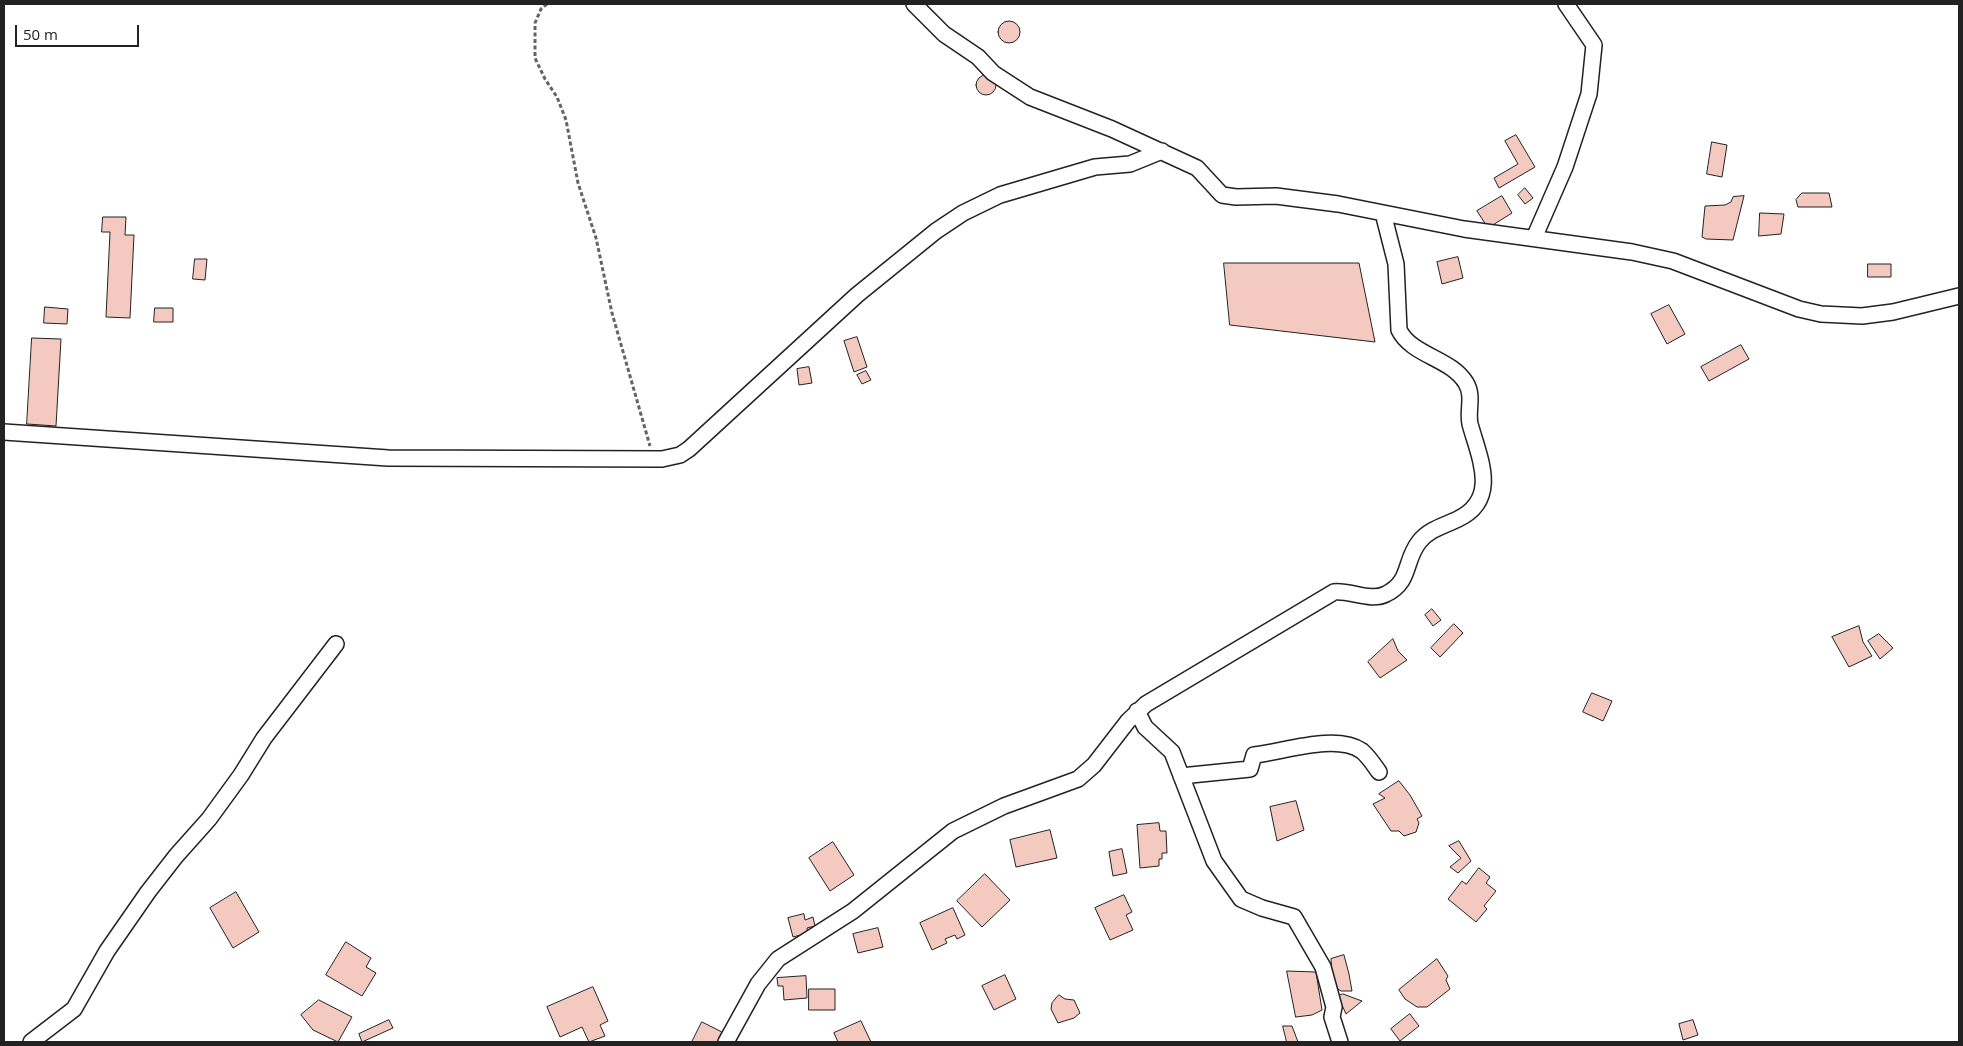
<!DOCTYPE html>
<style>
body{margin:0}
#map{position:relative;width:1963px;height:1046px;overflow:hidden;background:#fff;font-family:"Open Sans",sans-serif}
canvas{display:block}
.frame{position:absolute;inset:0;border:5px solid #222;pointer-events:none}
.scale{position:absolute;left:15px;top:25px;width:124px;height:22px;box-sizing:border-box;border:2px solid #222;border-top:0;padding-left:6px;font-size:15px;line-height:18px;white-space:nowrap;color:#222;-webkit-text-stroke:4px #fff;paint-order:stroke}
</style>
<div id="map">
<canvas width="1963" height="1046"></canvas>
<div class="frame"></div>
<div class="scale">50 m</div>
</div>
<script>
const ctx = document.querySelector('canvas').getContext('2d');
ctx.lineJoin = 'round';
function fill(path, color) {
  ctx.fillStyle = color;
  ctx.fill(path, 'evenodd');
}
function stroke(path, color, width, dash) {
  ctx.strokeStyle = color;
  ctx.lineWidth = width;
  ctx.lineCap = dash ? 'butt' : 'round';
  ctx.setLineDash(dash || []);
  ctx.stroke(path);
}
const building = new Path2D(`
 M998 32a11 11 0 1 1 22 0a11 11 0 1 1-22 0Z
 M976 85a10 10 0 1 1 20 0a10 10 0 1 1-20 0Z
 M1516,135L1535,167L1499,188L1494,178L1518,164L1505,141Z
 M1712,142L1727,145L1722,177L1707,174Z
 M1525,188L1533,198L1525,204L1518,195Z
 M1802,193H1829L1832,207H1798L1796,200Z
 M1502,196L1512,213L1488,228L1477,211Z
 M1744,196L1733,240L1706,239L1702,237L1705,206L1725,205L1731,202L1733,197Z
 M1760,213L1784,214L1781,234L1759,236Z
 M103,217H126L125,235H134L130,318L106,317L110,232H102Z
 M1458,257L1463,278L1442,284L1437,262Z
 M195,259H207L205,280L193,279Z
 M1224,263H1359L1375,342L1230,325Z
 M1868,264H1891V277H1868Z
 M1669,305L1685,334L1667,344L1651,314Z
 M45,307L68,309L67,324L44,323Z
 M155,308H173V322H154Z
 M857,337L867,367L854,372L844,341Z
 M32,338L61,339L56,426L27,424Z
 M1741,345L1749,359L1709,381L1701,367Z
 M809,367L812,383L799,385L797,369Z
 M866,371L871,380L862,384L857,375Z
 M1432,609L1441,620L1433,626L1425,615Z
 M1454,624L1463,633L1440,657L1431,648Z
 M1859,626L1863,642L1872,656L1849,667L1832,637Z
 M1879,634L1893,648L1880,659L1868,641Z
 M1393,639L1398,651L1407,660L1380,678L1368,662Z
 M1592,693L1612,701L1603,721L1583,712Z
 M1399,781L1410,795L1422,816L1417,819L1419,823L1416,832L1404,836L1399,831H1391L1373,804L1385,798L1379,794Z
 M1296,801L1304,830L1277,841L1270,807Z
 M1159,823L1160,831H1166L1167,853H1162V859H1159V866L1140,868L1137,825Z
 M1050,830L1057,858L1016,867L1010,840Z
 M1459,841L1471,861L1458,873L1450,867L1461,858L1449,846Z
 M833,842L854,875L830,891L809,858Z
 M1122,849L1127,873L1113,876L1109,852Z
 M1479,868L1490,877L1486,883L1496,891L1484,906L1487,909L1476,922L1448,899L1462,881L1466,884Z
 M985,874L1010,900L982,927L957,901Z
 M236,892L259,932L233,948L210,908Z
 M1124,895L1132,912L1126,915L1133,930L1110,940L1095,908Z
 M953,908L965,935L957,939L955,935L945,939L947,943L932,950L920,923Z
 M804,914L805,920L813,917L815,926L807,928L808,933L793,937L788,918Z
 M878,928L883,947L858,953L853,934Z
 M346,942L371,958L366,967L376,973L362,996L326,975Z
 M1344,955L1349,974L1352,991H1341L1333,986L1331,959Z
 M1437,959L1448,976L1446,980L1450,989L1427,1007H1417L1405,999L1399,990Z
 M1287,971L1316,972L1322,1010L1312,1015L1296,1017Z
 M1005,975L1016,999L994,1010L982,986Z
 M806,976L807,998L784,1000L783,986H778L777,978Z
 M593,987L608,1021L600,1025L605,1036L589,1042L582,1027L560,1037L547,1007Z
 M809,989H835V1010H809Z
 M1343,994L1362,1001L1346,1014L1338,996Z
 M1059,995L1065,999L1074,1000L1080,1013L1074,1018L1058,1023L1051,1009L1052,1003Z
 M319,1000L352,1017L338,1042L313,1030L301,1015Z
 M1410,1014L1419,1026L1400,1041L1391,1029Z
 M389,1020L393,1028L362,1042L359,1034Z
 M1693,1020L1698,1035L1683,1040L1679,1024Z
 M861,1021L871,1042H838L834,1033Z
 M702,1022L722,1032L717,1042H692Z
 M1283,1026H1292L1298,1042H1287Z`);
const path = new Path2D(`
 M547,4L541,9L535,23V58L545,79L557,97L566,120L578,183L596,238L612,313L650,446`);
const street = new Path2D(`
 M914,4L944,34L978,57L993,73L1030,97L1112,129L1197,168L1222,195L1236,197L1276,196L1338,204L1464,229L1632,252L1673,261L1799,309L1821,314L1862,316L1893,312L1959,296
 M1534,238L1565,167L1589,94L1594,45L1566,4
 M4,432L388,458L662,459L680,455L689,449L857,295L936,231L963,213L1000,195L1095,167L1130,164L1162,151
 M1137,711L1145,727L1172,752L1214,861L1241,899L1262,908L1294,917L1323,967L1334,1007L1332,1017L1340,1042
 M1181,776L1250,769L1254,755C1283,752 1336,733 1362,751C1369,757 1374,765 1379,772
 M31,1042L74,1009L107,951L148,892L176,856L209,819L241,775L264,738L336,644
 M726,1042L758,984L778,959L853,911L953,831L1004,806L1078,779L1094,765L1128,721L1146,704L1334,592C1350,590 1371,602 1386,594C1411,582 1404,561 1419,542C1429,529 1444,526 1458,519C1500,499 1479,457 1470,424C1467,411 1474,396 1466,383C1451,358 1412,356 1399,330L1396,264L1383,213`);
fill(building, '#f3c9c0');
stroke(building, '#222', 1);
stroke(street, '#222', 18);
stroke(path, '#646464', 3, [4, 2.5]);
stroke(street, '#fff', 15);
</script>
